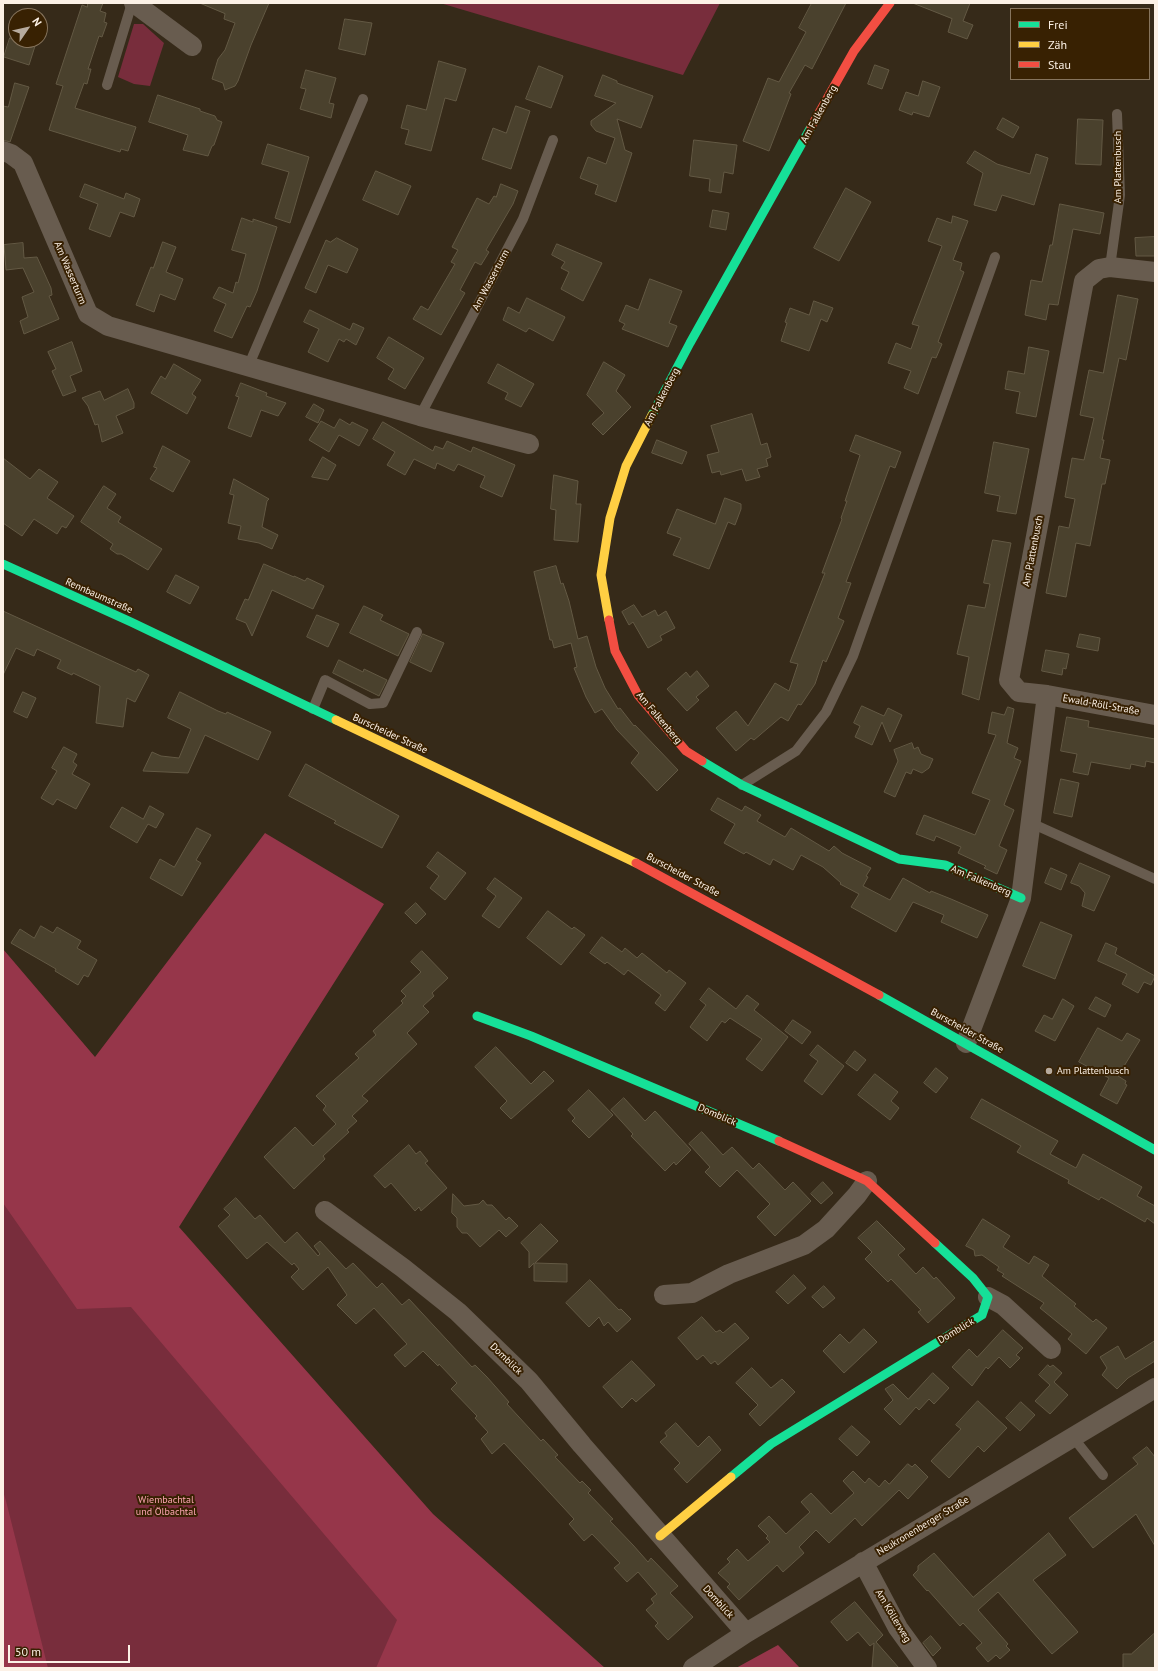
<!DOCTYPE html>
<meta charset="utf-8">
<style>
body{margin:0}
#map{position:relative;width:1158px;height:1671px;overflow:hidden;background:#362a19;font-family:"PT Sans",sans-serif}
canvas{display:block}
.frame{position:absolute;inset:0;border:4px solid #fcf1e6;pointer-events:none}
.legend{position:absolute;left:1010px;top:8px;width:140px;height:72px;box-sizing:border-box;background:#382102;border:1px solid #86745d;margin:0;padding:5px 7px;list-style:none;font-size:12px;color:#fcf1e6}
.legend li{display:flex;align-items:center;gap:8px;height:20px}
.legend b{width:20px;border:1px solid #86745d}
.north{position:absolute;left:8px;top:8px;width:40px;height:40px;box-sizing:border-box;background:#382102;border:1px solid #86745d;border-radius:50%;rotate:56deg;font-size:11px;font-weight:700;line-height:16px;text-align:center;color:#fcf1e6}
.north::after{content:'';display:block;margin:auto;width:14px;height:18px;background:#b7ab9e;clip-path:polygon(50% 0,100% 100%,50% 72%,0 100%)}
.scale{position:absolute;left:8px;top:1645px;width:122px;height:18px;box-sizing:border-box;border:2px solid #fcf1e6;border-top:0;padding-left:5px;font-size:12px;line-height:14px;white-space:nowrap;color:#fcf1e6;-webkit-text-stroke:3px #382102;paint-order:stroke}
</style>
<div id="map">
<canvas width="1158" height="1671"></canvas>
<div class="frame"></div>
<ul class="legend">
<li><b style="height:5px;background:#16e098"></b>Frei</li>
<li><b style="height:5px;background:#ffcf43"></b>Zäh</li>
<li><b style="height:5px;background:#f24e42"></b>Stau</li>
</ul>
<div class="north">N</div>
<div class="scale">50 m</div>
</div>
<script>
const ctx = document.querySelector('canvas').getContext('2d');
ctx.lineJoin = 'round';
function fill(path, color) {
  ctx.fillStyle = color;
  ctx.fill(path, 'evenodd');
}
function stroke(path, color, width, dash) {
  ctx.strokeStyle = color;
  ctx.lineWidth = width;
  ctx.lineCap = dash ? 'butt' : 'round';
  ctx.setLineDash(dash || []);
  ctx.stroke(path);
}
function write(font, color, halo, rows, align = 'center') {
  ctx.font = font + ' "PT Sans",sans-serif';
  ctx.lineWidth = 4;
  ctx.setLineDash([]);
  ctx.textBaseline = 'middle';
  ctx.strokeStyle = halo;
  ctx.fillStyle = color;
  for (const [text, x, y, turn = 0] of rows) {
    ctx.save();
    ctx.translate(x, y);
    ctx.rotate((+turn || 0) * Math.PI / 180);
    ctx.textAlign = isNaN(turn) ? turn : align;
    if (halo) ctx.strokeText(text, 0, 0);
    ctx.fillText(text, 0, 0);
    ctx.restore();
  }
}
const green = new Path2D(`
 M440,3H720L683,75Z
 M134,24H143L164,43L150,86L134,84L118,77Z
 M3,1081L95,1167L578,1668H3Z`);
const forest = new Path2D(`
 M265,833L384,904L179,1227L433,1514L605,1668H376L397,1620L131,1307L77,1309L3,1203V949L95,1057Z
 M3,1491L6,1501L48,1668H3Z
 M778,1645L800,1668H736Z`);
const building = new Path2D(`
 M88,3H103L100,11L106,13L104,22L107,23L102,37L99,36L88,69H91L87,84L84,83L75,108L136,127L128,151L121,149L120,152L49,130L63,86L56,84L82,5L87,7Z
 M200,3H269L251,45L238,81L235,86L225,90L223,83L212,79L218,59L225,50L235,23L224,19L225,14Z
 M812,3H846L812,69L805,65L789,93L791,94L769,151L743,141L768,78L779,82L806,32L799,28Z
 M913,3H970L963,21L973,25L967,39L948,32L952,19Z
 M345,19L372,23L365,55L339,49Z
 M10,38L35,46L29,65L4,57Z
 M439,61L466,69L456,101L445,98L431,151L405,144L409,130L401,128L407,105L426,110Z
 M875,65L889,70L882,89L868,84Z
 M539,66L563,76L551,108L526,99Z
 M306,70L336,78L329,103L334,104L331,118L300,109L306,89L301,88Z
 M603,75L617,81V83L653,96L641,128L617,119L625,150L632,153L616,202L595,194L598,185L580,178L588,157L606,164L615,138L596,131L591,125V121L616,103L595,96Z
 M923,81L940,87L929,117L913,112L912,115L899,110L906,92L918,96Z
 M15,83L29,87L10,142L3,140V106L8,107Z
 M158,95L200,109V111L215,116L217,120L222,122L214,145L212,146L208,156L183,150L188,135L149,122Z
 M516,106L530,111L511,169L482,159L493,128L506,133Z
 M1003,118L1019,127L1013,138L997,129Z
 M1078,119L1103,120L1101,165L1076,164Z
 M694,140L737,145L733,174L724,172L721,193L709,191L710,179L690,176Z
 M268,144L309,157L290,223L275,218L289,172L262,164Z
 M975,151L997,164L1030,174L1036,154L1048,158L1034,205L1002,195L996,211L974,205L983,173L967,163Z
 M376,171L411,186L398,215L363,200Z
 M85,184L124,199L126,193L140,199L134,217L120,212L110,237L89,229L98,204L80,197Z
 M501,184L518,191L513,204L486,250L489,252L481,265L475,262L460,290L465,293L441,335L413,319L421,306L428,310L455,264L451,262L458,250L452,247L477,198L489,204L494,196L496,197Z
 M846,188L871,202L839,261L814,248Z
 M1060,204L1104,213L1100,234L1073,229L1058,305L1049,304L1046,320L1025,315L1031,280L1042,282L1050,245H1052Z
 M713,210L729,213L726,230L710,227Z
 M953,216L968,221L953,260L962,263L960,270L964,272L938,342L942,344L936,358L932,357L918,394L904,388L911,371L888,363L896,343L911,349L919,326L912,324L942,246L928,241L937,218L951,223Z
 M242,218L253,222V219L277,227L257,291L250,307L247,306L232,338L214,331L226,304L213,298L219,287L233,293L236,282L238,283L246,254L232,250Z
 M1155,237V256H1136L1135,238Z
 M337,238L358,249L347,273L328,265L316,293L305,288L326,240L330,242Z
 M163,242L176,247L166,272L183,279L175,300L160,294L154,312L136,305L151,267L153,268Z
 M23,243L24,258L37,257L51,288L52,295L49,296L59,319L24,334L20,321L28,317L22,297L34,292L23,268L6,270L4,245Z
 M557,244L602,263L583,301L561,289L569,272L561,268L565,262L552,255Z
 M650,279L682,291L669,323L677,326L668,347L622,329L625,324L619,321L626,305L638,310Z
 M1118,295L1138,299L1126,360L1119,358L1102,440H1104L1100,458L1110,460L1105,484H1102L1090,546L1076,543L1066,597L1046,593L1059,526L1069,528L1075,499L1065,497L1072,458L1084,460L1094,418L1080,415L1089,370L1103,373Z
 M527,298L565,317L553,341L529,328L526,332L503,320L508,307L519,313Z
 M814,301L833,308L827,322L821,319L809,351L781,341L787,323L785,322L790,308L809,315Z
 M310,310L350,330L353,323L364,328L356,345L346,339L344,342L339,339L328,362L308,352L319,329L304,322Z
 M389,337L424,358L405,389L388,379L394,369L377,358Z
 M72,342L82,371L70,376L76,391L63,396L52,371L56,369L48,352Z
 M1029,347L1049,351L1036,417L1016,413L1020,392L1005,389L1008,371L1024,374Z
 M604,362L625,375L616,391L631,407L603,435L592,424L604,413L587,395Z
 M174,364L201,380L192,394L196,397L187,414L151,393L161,376L165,379Z
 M498,364L534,384L521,407L505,399L508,393L488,383Z
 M241,383L267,393L266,396L286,403L278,416L261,410L251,437L228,428L239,397L236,396Z
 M128,389L134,403V408L116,416L123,433L102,442L98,424L95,425L88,406L82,398L100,391L104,400Z
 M314,404L324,410L318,423L306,417Z
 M752,414L761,445L767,443L771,457L766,459L768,466L757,469L760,477L746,481L742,469L721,475L720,471L712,473L707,455L719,452L711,426Z
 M340,419L350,425L352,422L368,430L359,446L339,435L329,452L309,440L321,421L334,428Z
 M383,422L433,451L435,446L443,449L447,441L471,452L473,447L515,465L502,497L480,487L485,476L458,464L454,471L437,463L435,469L414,459L405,475L387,465L395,452L373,439Z
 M856,435L901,452L895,468L890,466L846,582L851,583L838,618L844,621L826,662L823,660L815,684L801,705L798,704L788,721L781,717L754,740L751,738L736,751L716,728L736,711L748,726L775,683L789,691L798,664L790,662L825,573H822L842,519L841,518L847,501H845L860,455L850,451Z
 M657,440L687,452L682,464L652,453Z
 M994,442L1029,449L1016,514L997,511L1000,496L985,493Z
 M163,446L190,461L173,492L150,479L157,468L154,467Z
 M323,457L336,465L328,480L312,477Z
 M3,458L30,479L39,469L58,482L47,498L74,516L66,528L62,526L57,534L34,519L22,536L3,523Z
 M554,475L578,481L576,504H581L578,542L554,540L556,510L551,509Z
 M234,479L269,499L267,501L262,527L278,535L272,549L259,543L238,539L241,526L228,523L234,495L230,494Z
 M104,486L116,494L107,508L121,517L118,522L162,549L148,570L121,554H117L110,549L113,544L81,522Z
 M725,498L741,504V509L735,525L728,522L709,569L673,555L681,538L667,533L677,509L715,524Z
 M993,540L1011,543L979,700L962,694L969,657L957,654L968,605L985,608L990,584L984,583Z
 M264,564L294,577V576L305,581L307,578L324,586L313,609L272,590L252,636L246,623L236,619L245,599L248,600Z
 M556,566L561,584L563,583L569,601L578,639L587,636L596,667L605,688L618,709L620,708L634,726L635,725L678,770L657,791L631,763L639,753L617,730L602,709L595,713L586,697L574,668L577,667L571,643L554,648L552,640H550L534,572Z
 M176,575L199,587L190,604L167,592Z
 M634,605L642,617L655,610L658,616L666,611L675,628L660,636L662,640L648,648L633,622L629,625L622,612Z
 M364,606L383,615L380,620L409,634L398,656L350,633Z
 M3,611L136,672L138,669L149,675L135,702L127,698L123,727L96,723L100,686L73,673L72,675L57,668L61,660L37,649L34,656L16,648L3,675Z
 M317,615L339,624L328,647L307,637Z
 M423,634L444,643L431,672L410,662Z
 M1080,634L1100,638L1098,651L1077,647Z
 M1046,650L1069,654L1066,669L1063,668L1062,675L1042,671Z
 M339,660L363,672L364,669L387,680L379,696L333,673Z
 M697,671L709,686L696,697L699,700L687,711L667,689L686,672L690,677Z
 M23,692L36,698L27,718L14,712Z
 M180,692L218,711L226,714L227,712L271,732L258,760L205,735L188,773L143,771L152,752L161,756L179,758L191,729L168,718Z
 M862,706L884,716L888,708L902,715L890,742L882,722L872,745L855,737L860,726L854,723Z
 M1008,707L1014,709L1007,743L1018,748L1014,758L1021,761L1004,805L1014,810L999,846L1007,850L997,874L984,868L986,866L958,853L961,847L936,836L934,841L916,834L924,815L975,835L990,800L972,793L996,735L988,733L992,712L1004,715Z
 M1067,717L1089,721L1088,727L1155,739V763L1146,761L1145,767L1131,764L1130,769L1091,762L1088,775L1073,772L1077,754L1061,751Z
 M912,743L914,749L918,747L921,754L933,759L929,768L922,773L913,769L911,774L906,772L895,797L884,792L898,761L894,750Z
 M64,747L77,754L73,762L77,765L72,774L90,784L76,809L57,799L53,805L41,798L57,771L52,768Z
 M306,764L399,816L382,848L334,823L336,821L289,796Z
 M1061,779L1079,783L1072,817L1054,813Z
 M718,798L742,811L745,806L761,815L757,821L785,837L791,828L829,851L834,846L842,853L871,868L866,876L868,877L863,886L890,900L903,878L930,893L931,891L951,899L988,915L977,938L941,922L944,915L913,902L896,932L851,907L859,894L840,884L841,883L823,867L801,855L793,870L773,859L770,865L746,852L744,854L724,843L735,824L711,810Z
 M150,806L164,814L156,828L148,824L137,843L110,827L122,807L143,819Z
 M197,828L211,835L196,860L201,863L182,896L150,878L160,859L174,867Z
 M438,852L466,873L445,900L430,888L439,876L427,867Z
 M1080,863L1110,876L1094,911L1082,906L1085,893L1079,886L1071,883Z
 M1051,868L1067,875L1061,890L1045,883Z
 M495,878L522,898L499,928L482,916L496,896L487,889Z
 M416,903L426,914L416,924L405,913Z
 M548,911L572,929L574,927L585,935L561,965L527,938Z
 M1041,922L1072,935L1055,979L1023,966Z
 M41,926L53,933L57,927L81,941L77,948L97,960L88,977L84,975L78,985L55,971L56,969L11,943L20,929L34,938Z
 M602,937L622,952L625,948L637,958L642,953L667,973L669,970L686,983L665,1011L655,1003L661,995L628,970L624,975L607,962L605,964L590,953Z
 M1106,943L1117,948L1115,954L1155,976L1151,985L1144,982L1138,993L1122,984L1127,974L1098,961Z
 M422,951L448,978L432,993L434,996L423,1006L429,1012L407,1033L417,1044L362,1096L368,1101L352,1116L357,1121L347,1130L349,1132L323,1156L325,1159L294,1189L264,1157L295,1127L313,1146L336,1124L323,1110L326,1106L316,1096L359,1058L355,1054L376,1035L373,1031L403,1003L401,1001L406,996L401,991L421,972L411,962Z
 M709,988L736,1009L747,995L759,1004L754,1010L788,1037L762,1071L746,1059L762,1039L730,1018L725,1023L722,1021L707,1041L690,1027L706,1005L700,1000Z
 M1096,997L1111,1005L1105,1017L1089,1009Z
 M1063,999L1074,1006L1055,1041L1035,1031L1044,1015L1052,1019Z
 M793,1020L811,1032L802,1044L785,1031Z
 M1098,1028L1122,1041L1127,1033L1140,1040L1118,1076L1126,1081L1125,1084L1127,1085L1117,1104L1100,1095L1109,1078L1079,1062Z
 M818,1045L844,1066L822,1095L804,1081L818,1061L810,1055Z
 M496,1047L531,1084L544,1071L554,1081L511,1119L500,1108L507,1101L475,1067Z
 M855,1051L866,1060L857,1071L846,1063Z
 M936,1068L948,1078L936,1093L924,1083Z
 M875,1074L898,1092L891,1101L899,1108L890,1120L858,1095Z
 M589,1090L613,1115L589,1138L572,1121L575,1118L568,1110Z
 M624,1098L645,1121L655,1111L691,1150L676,1165L674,1162L665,1171L631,1136L633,1134L611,1110Z
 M982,1099L1058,1141L1050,1154L1076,1168L1083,1154L1142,1187L1137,1196L1155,1206V1224L1147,1218L1145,1222L1101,1197L1099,1200L1068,1183L1069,1180L1017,1152L1021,1146L971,1118Z
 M702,1132L723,1155L732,1147L753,1169L759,1163L785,1190L793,1182L811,1201L775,1236L757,1217L770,1204L737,1170L720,1187L705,1172L710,1167L689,1144Z
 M409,1145L416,1154L420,1151L428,1161L425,1163L447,1188L421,1211L419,1207L415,1211L391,1183L385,1188L374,1176Z
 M823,1182L833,1193L821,1204L811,1194Z
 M453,1194L464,1206L479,1204L483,1200L487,1205H492L506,1220L509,1217L518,1226L506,1237L499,1230L480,1247L467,1233H462L457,1227V1218L452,1213Z
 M236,1198L255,1219L260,1215L285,1243L297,1232L318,1256L320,1254L314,1246L320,1241L346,1269L353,1263L377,1288L382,1283L402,1305L409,1299L472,1367L475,1365L487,1377L509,1402L507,1404L541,1441L543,1439L558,1455L555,1457L580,1483L582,1481L591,1490L588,1493L613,1519L610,1521L633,1545L648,1562L651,1558L678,1586L670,1593L693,1617L668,1640L655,1626L658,1623L646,1610L654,1603L651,1599L657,1594L638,1572L627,1582L614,1568L620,1563L592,1534L584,1541L569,1524L574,1519L504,1443L492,1454L481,1439L488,1432L475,1418L477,1416L451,1389L457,1383L439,1364L438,1366L423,1351L405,1367L394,1355L407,1344L374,1308L356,1324L337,1305L347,1295L328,1267L303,1290L291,1277L299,1269L294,1263L292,1265L267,1242L247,1259L218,1226L230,1215L224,1209Z
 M983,1219L1010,1236L1003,1247L1029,1264L1034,1256L1049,1265L1042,1276L1076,1304L1074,1306L1093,1322L1096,1319L1107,1328L1086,1354L1068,1339L1072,1334L1040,1308L1044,1303L1002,1276L1004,1274L997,1270L999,1267L982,1255L975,1256L974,1250L966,1246Z
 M877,1221L905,1249L898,1255L916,1274L923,1267L934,1279L936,1277L955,1298L928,1323L918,1312L921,1310L891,1279L888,1282L865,1259L872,1252L858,1238Z
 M541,1224L558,1241L535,1263L567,1264V1282L534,1281V1263L529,1268V1252L521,1243Z
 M794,1275L806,1288L788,1304L776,1292Z
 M590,1280L619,1310L621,1309L631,1319L617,1332L608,1322L604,1326L599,1317L589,1327L566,1303Z
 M824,1286L835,1298L823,1308L812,1297Z
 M702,1317L716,1332L720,1330L723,1333L735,1323L749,1338L718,1365L715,1361L711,1364L703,1355L697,1360L678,1338Z
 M864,1329L877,1342L844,1373L823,1351L840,1334L849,1343Z
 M1003,1330L1023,1348L1016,1355L1020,1358L1010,1368L999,1357L988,1369L986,1367L972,1386L952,1367L969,1349L977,1357Z
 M1155,1341V1361L1128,1378L1117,1389L1102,1375L1107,1368L1100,1357L1118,1346L1125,1359Z
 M632,1361L655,1385L636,1402L632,1398L622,1408L603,1387Z
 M1048,1365L1050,1367L1053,1365L1062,1373L1054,1382L1068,1395L1050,1414L1035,1401L1050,1385L1039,1375Z
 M752,1368L771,1388L782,1379L795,1392L760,1426L749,1414L758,1405L736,1383Z
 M933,1373L949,1388L934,1404L929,1399L919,1410L916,1407L900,1425L884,1409L893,1400L885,1389L893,1384L908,1399Z
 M978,1401L1007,1428L984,1452L978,1446L949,1478L931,1461L961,1429L956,1425Z
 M1021,1402L1035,1415L1020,1431L1006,1418Z
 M676,1423L698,1447L709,1436L721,1450L687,1483L674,1469L680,1463L660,1442L667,1436L665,1433Z
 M852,1426L870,1442L857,1456L839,1439Z
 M1147,1447L1155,1457V1546L1136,1514L1093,1548L1069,1518L1138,1464L1133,1458Z
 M908,1464L912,1467L915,1464L928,1477L908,1499L899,1490L862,1526L855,1518L829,1543L816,1530L799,1547L804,1553L783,1572L777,1565L739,1600L727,1587L730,1584L718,1573L730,1562L727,1559L737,1549L748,1561L770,1542L766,1538L768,1536L758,1526L769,1516L786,1534L810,1512L801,1502L811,1493L831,1514L854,1493L843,1481L853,1471L865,1483L869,1478L879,1487L885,1480L889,1484Z
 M1049,1533L1066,1555L1033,1580L1078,1632L1052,1654L998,1592L978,1610L1008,1644L1006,1646L1010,1650L1000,1659L996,1655L988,1662L976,1648L982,1643L963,1623L960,1626L928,1590L927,1591L913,1575L918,1570V1566L934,1553L973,1597Z
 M855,1602L883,1635L876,1642L899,1668H872L874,1643L870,1646L858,1632L847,1641L831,1622Z
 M1155,1633V1668H1123V1654H1131Z
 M931,1636L941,1648L933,1656L923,1643Z`);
const lane = new Path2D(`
 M107,85L132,3
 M1110,267L1120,195L1117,114
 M248,367L363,99
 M420,416L523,219L553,140
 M313,709L325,680L370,704L383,703L417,632
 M742,785L796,751L826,712L853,656L995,257
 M1031,823L1155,879
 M1072,1436L1103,1475`);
const street = new Path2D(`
 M134,3L192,46
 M3,151L11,154L23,163L88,314L108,326L420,416L529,444
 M1047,695L1155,715
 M966,1043L1021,898L1047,695L1019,692L1009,680L1084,281L1099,269L1110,267L1155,272
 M325,1211L403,1268L458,1312L529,1381L582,1445L746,1633
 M664,1295L692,1293L729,1274L804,1245L826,1229L857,1195L867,1181
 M988,1297L1003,1305L1051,1349
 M863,1562L898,1628L927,1668
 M693,1668L746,1633L1155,1388`);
const fast = new Path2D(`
 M652,415L690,343L811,127
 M3,564L131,622L336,720
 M702,761L742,785L899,859L945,865L1021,898
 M879,995L1155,1150
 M477,1016L531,1036L779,1141
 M731,1477L771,1444L982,1315L988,1297L973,1278L935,1243`);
const slow = new Path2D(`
 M609,620L601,575L610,518L626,466L652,415
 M336,720L636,863
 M660,1536L731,1477`);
const jam = new Path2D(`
 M811,127L854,51L890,3
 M609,620L615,651L638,695L686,751L702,761
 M636,863L879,995
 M779,1141L867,1181L935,1243`);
const markers = [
 [1049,1071,4,"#b7ab9e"]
];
const streetNames = [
 ["Am Falkenberg",819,114,-61],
 ["Am Plattenbusch",1118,167,-90],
 ["Am Wasserturm",70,273,67],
 ["Am Wasserturm",491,280,-62],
 ["Am Falkenberg",662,397,-62],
 ["Am Plattenbusch",1033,551,-79],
 ["Rennbaumstraße",99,596,24],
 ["Ewald-Röll-Straße",1101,705,10],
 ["Am Falkenberg",659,718,50],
 ["Burscheider Straße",390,734,25],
 ["Burscheider Straße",683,875,28],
 ["Am Falkenberg",981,881,23],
 ["Burscheider Straße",967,1031,29],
 ["Domblick",717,1115,23],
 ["Domblick",956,1331,-31],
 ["Domblick",506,1359,44],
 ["Neukronenberger Straße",923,1526,-31],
 ["Domblick",718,1602,48],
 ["Am Köllerweg",893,1616,59]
];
const poiNames = [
 ["Am Plattenbusch",1057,1071]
];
const parkNames = [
 ["Wiembachtal",166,1500],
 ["und Ölbachtal",166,1512]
];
fill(green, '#782d3c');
fill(forest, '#96364a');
fill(building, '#4a412d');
stroke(building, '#635944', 1);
stroke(lane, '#685c4f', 10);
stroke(street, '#685c4f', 20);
stroke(fast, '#16e098', 9);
stroke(slow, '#ffcf43', 9);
stroke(jam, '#f24e42', 9);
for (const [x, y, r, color] of markers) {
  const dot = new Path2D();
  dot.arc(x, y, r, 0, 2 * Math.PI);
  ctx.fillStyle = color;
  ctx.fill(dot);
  stroke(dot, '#382102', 1.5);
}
write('10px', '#fcf1e6', '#382102', streetNames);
write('10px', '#fcf1e6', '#382102', poiNames, 'left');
write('10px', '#fda6b3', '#382102', parkNames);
</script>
